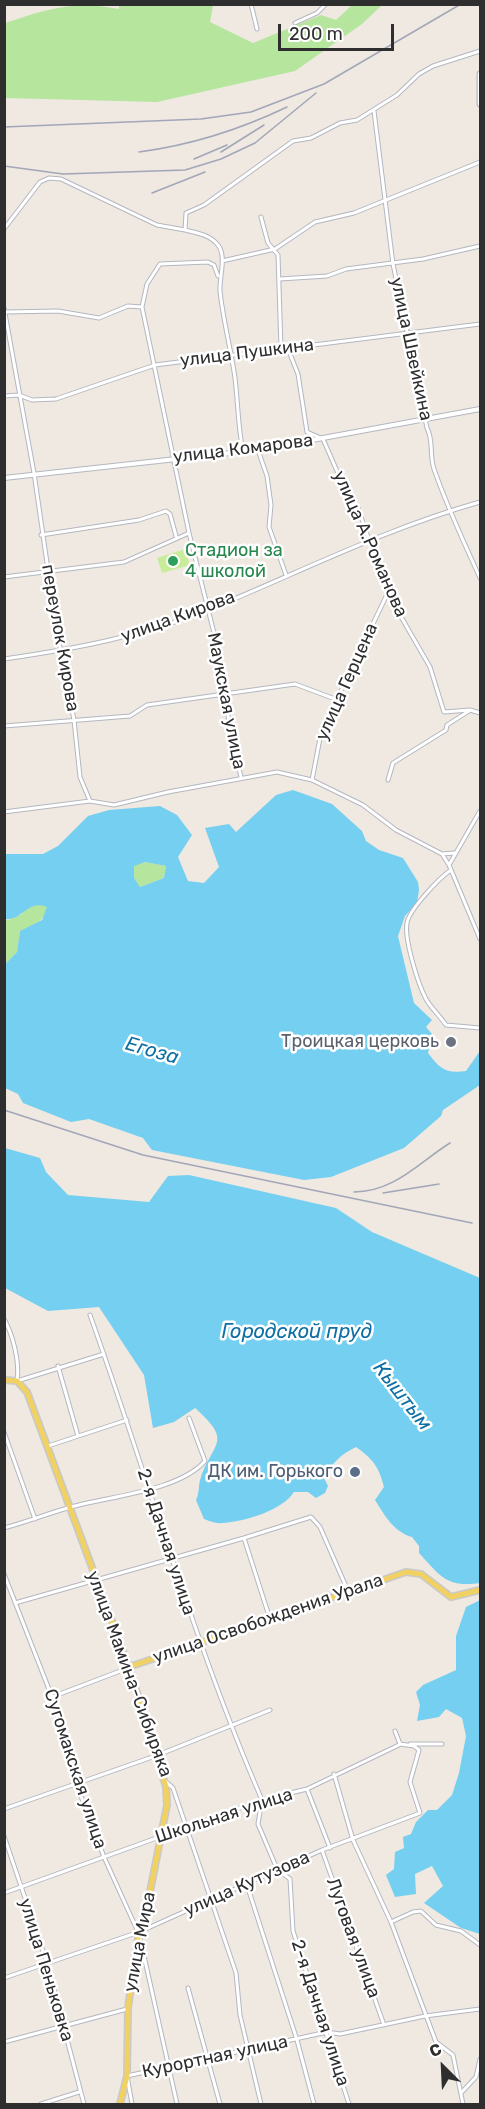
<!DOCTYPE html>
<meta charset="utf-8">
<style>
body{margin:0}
#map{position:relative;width:485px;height:2109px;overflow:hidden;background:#efe9e1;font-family:Rubik,sans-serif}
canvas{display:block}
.frame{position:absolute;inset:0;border:6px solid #2e2e2e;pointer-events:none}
.north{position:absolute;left:413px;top:2037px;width:60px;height:60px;-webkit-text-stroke:4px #fff;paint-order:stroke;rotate:336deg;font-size:16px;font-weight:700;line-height:24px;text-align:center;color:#2e2e2e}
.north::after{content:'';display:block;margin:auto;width:21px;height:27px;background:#2e2e2e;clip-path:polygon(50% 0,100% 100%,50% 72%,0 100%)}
.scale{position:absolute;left:278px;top:24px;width:116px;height:27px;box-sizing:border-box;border:3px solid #2e2e2e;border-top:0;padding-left:8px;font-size:18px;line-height:21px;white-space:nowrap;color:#2e2e2e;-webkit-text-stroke:4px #fff;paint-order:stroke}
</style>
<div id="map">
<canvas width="485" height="2109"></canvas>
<div class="frame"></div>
<div class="north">С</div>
<div class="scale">200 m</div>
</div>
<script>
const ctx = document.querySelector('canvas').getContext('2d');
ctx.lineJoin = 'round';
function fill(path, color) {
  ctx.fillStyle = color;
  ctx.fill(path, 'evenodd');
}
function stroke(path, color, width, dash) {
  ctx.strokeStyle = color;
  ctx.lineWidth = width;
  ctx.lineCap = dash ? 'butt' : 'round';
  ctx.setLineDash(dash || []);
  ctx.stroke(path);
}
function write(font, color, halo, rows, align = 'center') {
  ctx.font = font + ' Rubik,sans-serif';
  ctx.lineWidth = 5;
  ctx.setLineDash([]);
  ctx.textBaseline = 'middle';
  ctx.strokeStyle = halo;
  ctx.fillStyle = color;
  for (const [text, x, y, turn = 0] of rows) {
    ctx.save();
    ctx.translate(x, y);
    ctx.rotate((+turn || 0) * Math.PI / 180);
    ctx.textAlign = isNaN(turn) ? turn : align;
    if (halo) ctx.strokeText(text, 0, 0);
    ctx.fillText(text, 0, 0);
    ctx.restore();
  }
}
const green = new Path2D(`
 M119,5H217L213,6L210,22L253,43L321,15L336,20L352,5H382L362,24L295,71L157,102L5,98V23C48,9 72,0 119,9Z
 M145,862L166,866L164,878L140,887L134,878V865Z
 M39,904L47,906C46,921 33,926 20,931L17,952L5,964L4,919L8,920L22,914L25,908Z`);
const pitch = new Path2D(`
 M185,549L190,565L162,573L157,558Z`);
const water = new Path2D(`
 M293,790L332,804L362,831L366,841L379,850L403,858L418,882L419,890L417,903L405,916L398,936L414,1003L432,1020L426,1027L432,1034L428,1053C440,1069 446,1074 466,1071L480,1051V1085L443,1110L441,1116L404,1148L331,1177L304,1180L152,1150L143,1138L89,1119L71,1122L23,1103L18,1094L5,1088V964L17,952L20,931L42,920L47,907C27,899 23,921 5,919V854H43L58,846L88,816L109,810L160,806L177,815L192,835L178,857L188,881L204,883L219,867L205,828L229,824L236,832L276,795ZM145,862L166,866L164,878L140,887L134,878V866Z
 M5,1148L40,1158L46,1172L68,1195L149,1202L168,1176L189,1175L336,1208L372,1232L480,1278V1583C447,1588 440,1576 419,1553V1546L412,1537C394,1532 385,1516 375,1500L384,1487C379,1467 373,1459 356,1447C340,1455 332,1463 324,1478L328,1486L325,1493L316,1498L308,1492H294C283,1510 244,1522 222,1523C216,1524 210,1521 204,1519L196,1500C200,1492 198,1484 201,1477C214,1441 233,1442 195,1408L174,1422L153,1428L144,1375L99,1307L48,1311L5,1288Z
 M480,1600V1934L461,1928L424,1903L443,1886L432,1866L415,1874L416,1894L395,1897L386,1875L394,1869L395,1852L404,1848L403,1837L411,1834L416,1822L428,1810H437L452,1795L459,1773L466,1736L462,1718L446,1709L439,1717L417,1721L420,1705L416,1692L423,1685L456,1670V1636L466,1607Z`);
const minor = new Path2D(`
 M251,4L257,29
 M295,23L317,13L326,4
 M374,111L393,264L427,428C434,441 429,455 434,469C447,507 464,542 480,578
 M261,217L268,243L278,255L281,348
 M4,229L40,182L49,178L61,179L157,225L185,230
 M222,261L275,249L315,222L354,213L480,162
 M218,276L214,265L208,262L160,264L147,284L142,307L189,533L214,633L232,739L241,777
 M280,279L327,276L346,269L423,259L480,246
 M4,308L34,473L57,632L74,720L80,777L90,801
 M6,312L58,311L99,318L128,306L142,307
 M288,349L298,374L307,432L323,439L347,494L358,508L380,572L391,586L400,615L430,667L444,712L470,710L480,713
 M4,396L19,395L32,400L56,399L155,365L480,324
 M258,450L267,476L271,505L269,527L286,575
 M243,452C238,427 238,403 235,378C231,349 223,320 220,291C219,278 227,256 218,245C210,235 198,233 185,230L186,213L204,205L293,141L311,138L340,123L357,120L397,95L419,74L433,66L480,51
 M41,535L139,520L166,511L170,514L176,536
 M4,577L124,562L189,533
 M4,659C74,649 143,636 208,610C298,573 387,528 480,502
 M4,726L130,716L147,705L295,684L335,699
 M312,780L321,733L391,586
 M388,780L393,763L446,730L447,725L469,711
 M480,811L449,865L480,939
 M4,812L90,801L114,805L168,792L277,772L312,780L363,805L396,830L442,854L449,865
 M442,854L454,853
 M451,870C439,878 409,910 407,923C404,939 418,984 426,999C431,1008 440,1016 446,1025L480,1028
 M90,1315C148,1477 193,1641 262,1800L258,1824L277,1869L290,1879L293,1931L349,2104
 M4,1319C13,1335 20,1362 17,1381
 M58,1366L78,1436
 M17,1381L104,1354
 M4,1432L35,1519
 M48,1446L127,1420
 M4,1528C27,1522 49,1513 71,1507C110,1496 179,1491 205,1461L189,1418
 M244,1538L270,1619
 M4,1574L52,1697L76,1783L104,1857L138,1932
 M15,1603L244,1538L311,1517L320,1527L348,1591
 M52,1697L128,1668
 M410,1744H442
 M334,1774L353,1840L391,1922L436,2042L453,2055L463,2104
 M165,1781L173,1788L236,1973L240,2015L261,2104
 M307,1789L330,1848
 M4,1809L158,1755L270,1710
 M4,1836L47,1963L84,2104
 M322,1850L384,2025
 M247,1885L297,2040L314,2104
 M4,1893L262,1800L307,1789L401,1744
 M391,1922L413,1912L421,1911L436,1925L461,1931L480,1945
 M140,1938L177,2104
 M4,1978L139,1932L322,1850L420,1813L410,1782L419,1750L414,1746L400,1744L395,1731
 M188,1988L220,2104
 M4,2042L127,2009
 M461,2093L476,2077L480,2059
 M41,2104L79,2092
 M132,2104L127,2076L327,2032L340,2034L425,2016L480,2009`);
const tertiary = new Path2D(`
 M4,478L258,450L480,409`);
const secondary = new Path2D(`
 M480,74V104`);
const primary = new Path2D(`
 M4,1380L17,1381L27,1392L129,1667L166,1787L167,1805L148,1902L139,1932L128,2008L127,2076L120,2104
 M129,1667L406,1572L421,1574L451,1597L480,1590`);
const rail = new Path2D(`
 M4,127L201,119L251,112L324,84L461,4
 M139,152C192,145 239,130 287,107
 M221,152L264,125
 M194,159L227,145
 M4,166L63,174L185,170L221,159L255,143L316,93
 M152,193L205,172
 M4,1110L143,1155L472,1223
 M354,1192C394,1192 418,1163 450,1143
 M383,1193L439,1184`);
const markers = [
 [173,561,6,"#2e9e5b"],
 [451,1042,6,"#6b7280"],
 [355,1472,6,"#5c6f8a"]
];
const streetNames = [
 ["улица Швейкина",411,349,78],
 ["улица Пушкина",247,353,-7],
 ["улица Комарова",243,449,-7],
 ["улица А.Романова",370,544,66],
 ["улица Кирова",178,617,-20],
 ["переулок Кирова",60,638,80],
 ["улица Герцена",347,682,-66],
 ["Маукская улица",226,701,79],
 ["2-я Дачная улица",166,1542,72],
 ["улица Освобождения Урала",268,1619,-19],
 ["улица Мамина-Сибиряка",129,1674,70],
 ["Сугомакская улица",75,1769,72],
 ["Школьная улица",224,1816,-18],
 ["улица Кутузова",247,1884,-24],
 ["Луговая улица",353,1938,70],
 ["улица Мира",140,1942,-79],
 ["улица Пеньковка",46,1970,73],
 ["2-я Дачная улица",320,2013,72],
 ["Курортная улица",215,2057,-12]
];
const leisureNames = [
 ["Стадион за",185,551],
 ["4 школой",185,572]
];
const worshipNames = [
 ["Троицкая церковь",439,1042]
];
const serviceNames = [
 ["ДК им. Горького",343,1472]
];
const waterNames = [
 ["Егоза",152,1051,16],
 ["Городской пруд",297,1332],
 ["Кыштым",402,1396,52]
];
fill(green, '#b6e59e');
fill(pitch, '#c9ec9a');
fill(water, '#75cff0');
stroke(minor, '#b4b7c1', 5);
stroke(tertiary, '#b4b7c1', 6);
stroke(secondary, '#b4b7c1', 7);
stroke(primary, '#c9c9c9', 8);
stroke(minor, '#fff', 3);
stroke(tertiary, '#fff', 4);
stroke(secondary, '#fff', 4.5);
stroke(primary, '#f2d163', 5);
stroke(rail, '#a3a6b8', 1.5);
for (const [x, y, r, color] of markers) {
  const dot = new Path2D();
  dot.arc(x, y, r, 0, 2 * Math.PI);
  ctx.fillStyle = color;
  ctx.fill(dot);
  stroke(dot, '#fff', 2);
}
write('18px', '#2e2e2e', '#fff', streetNames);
write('18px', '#27864d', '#fff', leisureNames, 'left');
write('18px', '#5b616d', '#fff', worshipNames, 'right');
write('18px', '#4e5e75', '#fff', serviceNames, 'right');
write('italic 20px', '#0d6fa3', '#fff', waterNames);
</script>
